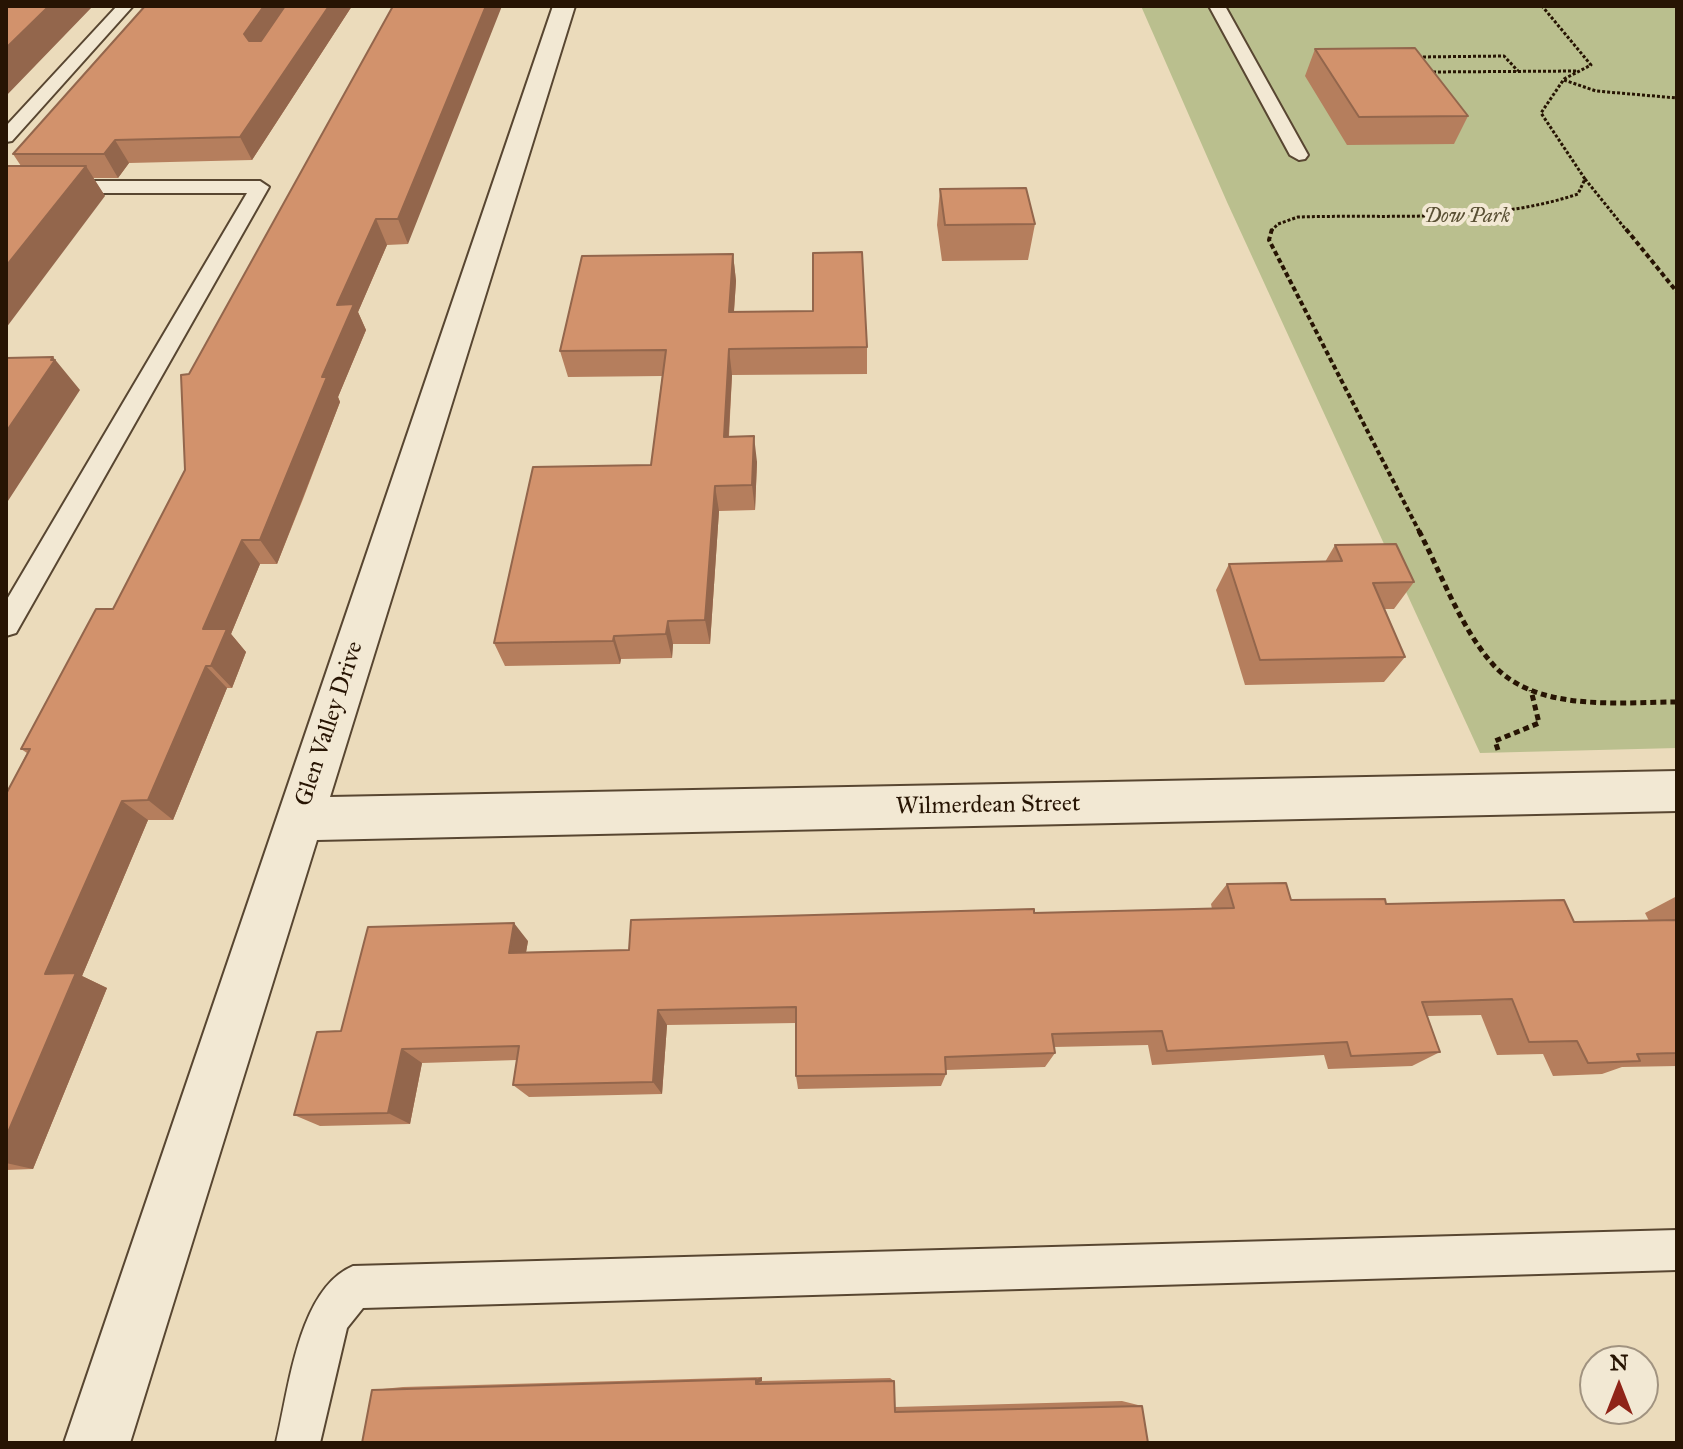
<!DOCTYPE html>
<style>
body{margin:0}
#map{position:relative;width:1683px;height:1449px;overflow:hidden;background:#ebdbbb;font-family:"IM FELL Great Primer",serif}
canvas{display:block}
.frame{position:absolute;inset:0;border:8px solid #271403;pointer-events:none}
.north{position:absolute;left:1579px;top:1345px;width:80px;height:80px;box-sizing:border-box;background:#f2e8d3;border:2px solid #a19380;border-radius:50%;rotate:0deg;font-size:22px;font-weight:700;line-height:32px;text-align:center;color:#271403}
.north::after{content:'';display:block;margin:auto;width:28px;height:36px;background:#8f2418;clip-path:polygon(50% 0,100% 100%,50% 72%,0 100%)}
</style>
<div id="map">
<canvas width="1683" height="1449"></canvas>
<div class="frame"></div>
<div class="north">N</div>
</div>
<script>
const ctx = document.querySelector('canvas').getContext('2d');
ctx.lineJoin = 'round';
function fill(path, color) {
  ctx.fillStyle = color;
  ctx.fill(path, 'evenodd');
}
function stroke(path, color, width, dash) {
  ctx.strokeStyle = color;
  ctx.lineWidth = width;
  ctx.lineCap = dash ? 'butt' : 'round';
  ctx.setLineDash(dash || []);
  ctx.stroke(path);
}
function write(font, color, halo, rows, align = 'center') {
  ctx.font = font + ' "IM FELL Great Primer",serif';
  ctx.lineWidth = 8;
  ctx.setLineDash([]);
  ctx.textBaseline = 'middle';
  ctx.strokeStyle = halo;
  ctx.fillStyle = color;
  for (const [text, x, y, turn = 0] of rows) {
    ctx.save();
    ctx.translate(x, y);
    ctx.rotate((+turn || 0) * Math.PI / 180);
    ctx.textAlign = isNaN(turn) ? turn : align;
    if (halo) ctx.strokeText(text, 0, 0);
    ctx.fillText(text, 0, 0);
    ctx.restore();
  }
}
const green = new Path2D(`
 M1141,6H1677V748L1480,753L1227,202Z`);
const pathFar2 = new Path2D(`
 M1418,57L1504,56L1518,71
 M1428,72L1578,71
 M1564,80L1596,91L1677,98
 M1585,179L1627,231
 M1271,231L1278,224L1298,217C1391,214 1488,224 1578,194L1585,179L1541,113L1564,79L1591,65L1542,6`);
const pathFar1 = new Path2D(`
 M1272,229L1269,240L1420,533
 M1626,229L1677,292`);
const path = new Path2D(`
 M1419,531C1441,573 1459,624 1490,661C1532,713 1618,702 1677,702
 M1498,750L1495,741L1539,723L1531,690`);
const lane = new Path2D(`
 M117,6H133L12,141L6,142V126Z
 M1209,6H1225L1308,155L1305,159L1299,160L1290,155Z
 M6,181H260L269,187L16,633L6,636V601L247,193H6Z
 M1677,1230V1270L363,1308L347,1328L320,1443H276C289,1390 298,1289 353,1266Z`);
const street = new Path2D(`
 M553,6H575L330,797L1677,771V811L317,840L130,1443H64Z`);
const wall = new Path2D(`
 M352,6L252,160L129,163L118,178H93L105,196L21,166L13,154Z
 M393,6L408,244L387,245L358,312L366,330L338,397L340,402L303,499L277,564H260L231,634L246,652L232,688H227L173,820H148L82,976L107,988L33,1169L6,1170V794L27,753L21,749L113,609L185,470L189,374Z
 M1315,49L1468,116L1454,144L1347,145L1305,76Z
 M940,189L1035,224L1028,260L942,261L937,225Z
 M733,254L736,281L734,312L867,347V374L732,375L729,437L757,462L755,510L719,511L710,644H673L672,658L621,659L620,664L505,666L494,643L651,465L662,376L568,377L560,351Z
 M1335,545L1414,582L1394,609H1384L1405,657L1384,682L1245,685L1216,590L1229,564L1325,562Z
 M1227,884L1291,900L1386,904L1574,922L1649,921L1645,913L1677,896V1066L1622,1067L1602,1074L1553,1076L1543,1054L1497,1055L1481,1015L1427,1016L1440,1052L1412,1066L1328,1069L1324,1055L1152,1065L1148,1045L1054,1047L1055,1053L1045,1067L946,1070V1074L941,1086L798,1089L796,1076V1023L667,1025L662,1094L529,1097L513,1085L517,1060L422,1063L410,1124L320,1126L294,1115L341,1031L528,941L526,952L629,950L1034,913L1212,909L1211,904Z
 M762,1377V1381L890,1378L894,1381L895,1407L1122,1401L1142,1406L1148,1443L372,1390L403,1387Z`);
const shadedWall = new Path2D(`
 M49,6H93L6,96V48Z
 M264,6H289L255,56L244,34Z
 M329,6H352L252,160L240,137Z
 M486,6H502L408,244L398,219Z
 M115,140L129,163L118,178L104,154Z
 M86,166L105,196L6,328V266Z
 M376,219L387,245L358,312L366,330L338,397L340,402L277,564L260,540L322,377L337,305Z
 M733,254L736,281L732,338L729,312Z
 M729,349L732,375L727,463L724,437Z
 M53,357L80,390L6,504V432Z
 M754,436L757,462L755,510L752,485Z
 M715,486L719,511L710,644L705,620Z
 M242,540L260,564L231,634L246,652L232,688L211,666L203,629Z
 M668,621L673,644L672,658L666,634Z
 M614,636L621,659L620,664L613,641Z
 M206,666L227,688L173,820L148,800Z
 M122,801L148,820L82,976L107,988L33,1169L6,1163V1137L45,974Z
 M514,923L528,941L523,970L509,953Z
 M658,1010L667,1025L662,1094L653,1082Z
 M402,1049L422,1063L410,1124L388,1113Z
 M762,1377V1381L756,1384V1379Z`);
const building = new Path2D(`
 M6,6H49L6,48Z
 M145,6H264L244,34L249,41H261L285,6H329L240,137L115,140L104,154H13Z
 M393,6H486L398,219H376L337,305L354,304L322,377H327L287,474L260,540H242L203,629H227L211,666H206L148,800L122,801L45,974L76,973L6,1137V794L30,749H21L96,609H113L185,470L181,375L189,374Z
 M1415,48L1468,116L1359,117L1315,49Z
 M6,166H86L6,266Z
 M1026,188L1035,224L945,225L940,189Z
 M862,252L867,347L729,349L724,437L754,436L752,485L715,486L705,620L668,621L666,634L614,636L613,641L494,643L533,467L651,465L666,350L560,351L582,256L733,254L729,312L813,311V253Z
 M53,357L51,360H55L6,432V358Z
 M1396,544L1414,582L1373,583L1405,657L1260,660L1229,564L1342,561L1335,545Z
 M1286,883L1291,900L1385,899L1386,904L1564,900L1574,922L1677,920V1053L1637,1054L1640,1061L1588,1063L1577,1041L1529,1042L1512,999L1422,1002L1440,1052L1351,1056L1347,1042L1167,1051L1162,1031L1052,1034L1055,1053L945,1057L946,1074L796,1076V1007L658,1010L653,1082L513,1085L519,1046L402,1049L388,1113L294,1115L317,1032L341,1031L368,927L514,923L509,953L629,950L631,920L1034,909V913L1234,908L1227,884Z
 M756,1379V1384L894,1381L895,1412L1142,1406L1148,1443H362L372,1390Z`);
const farParknames = [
 ["Dow Park",1467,217]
];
const streetNames = [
 ["Glen Valley Drive",330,724,-72],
 ["Wilmerdean Street",988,806,-1]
];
fill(green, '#babf8e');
stroke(lane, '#584631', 4);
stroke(street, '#584631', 4);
stroke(pathFar2, '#271403', 3, [3, 2]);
stroke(pathFar1, '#271403', 4, [5, 3]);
stroke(path, '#271403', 5, [6, 4]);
fill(lane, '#f2e8d3');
fill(street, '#f2e8d3');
fill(wall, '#b57e5d');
fill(shadedWall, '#93664c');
fill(building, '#d2926c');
stroke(building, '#93664c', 2);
write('italic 20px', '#5a5034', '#f2e8d3', farParknames);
write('24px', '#271403', '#f2e8d3', streetNames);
</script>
